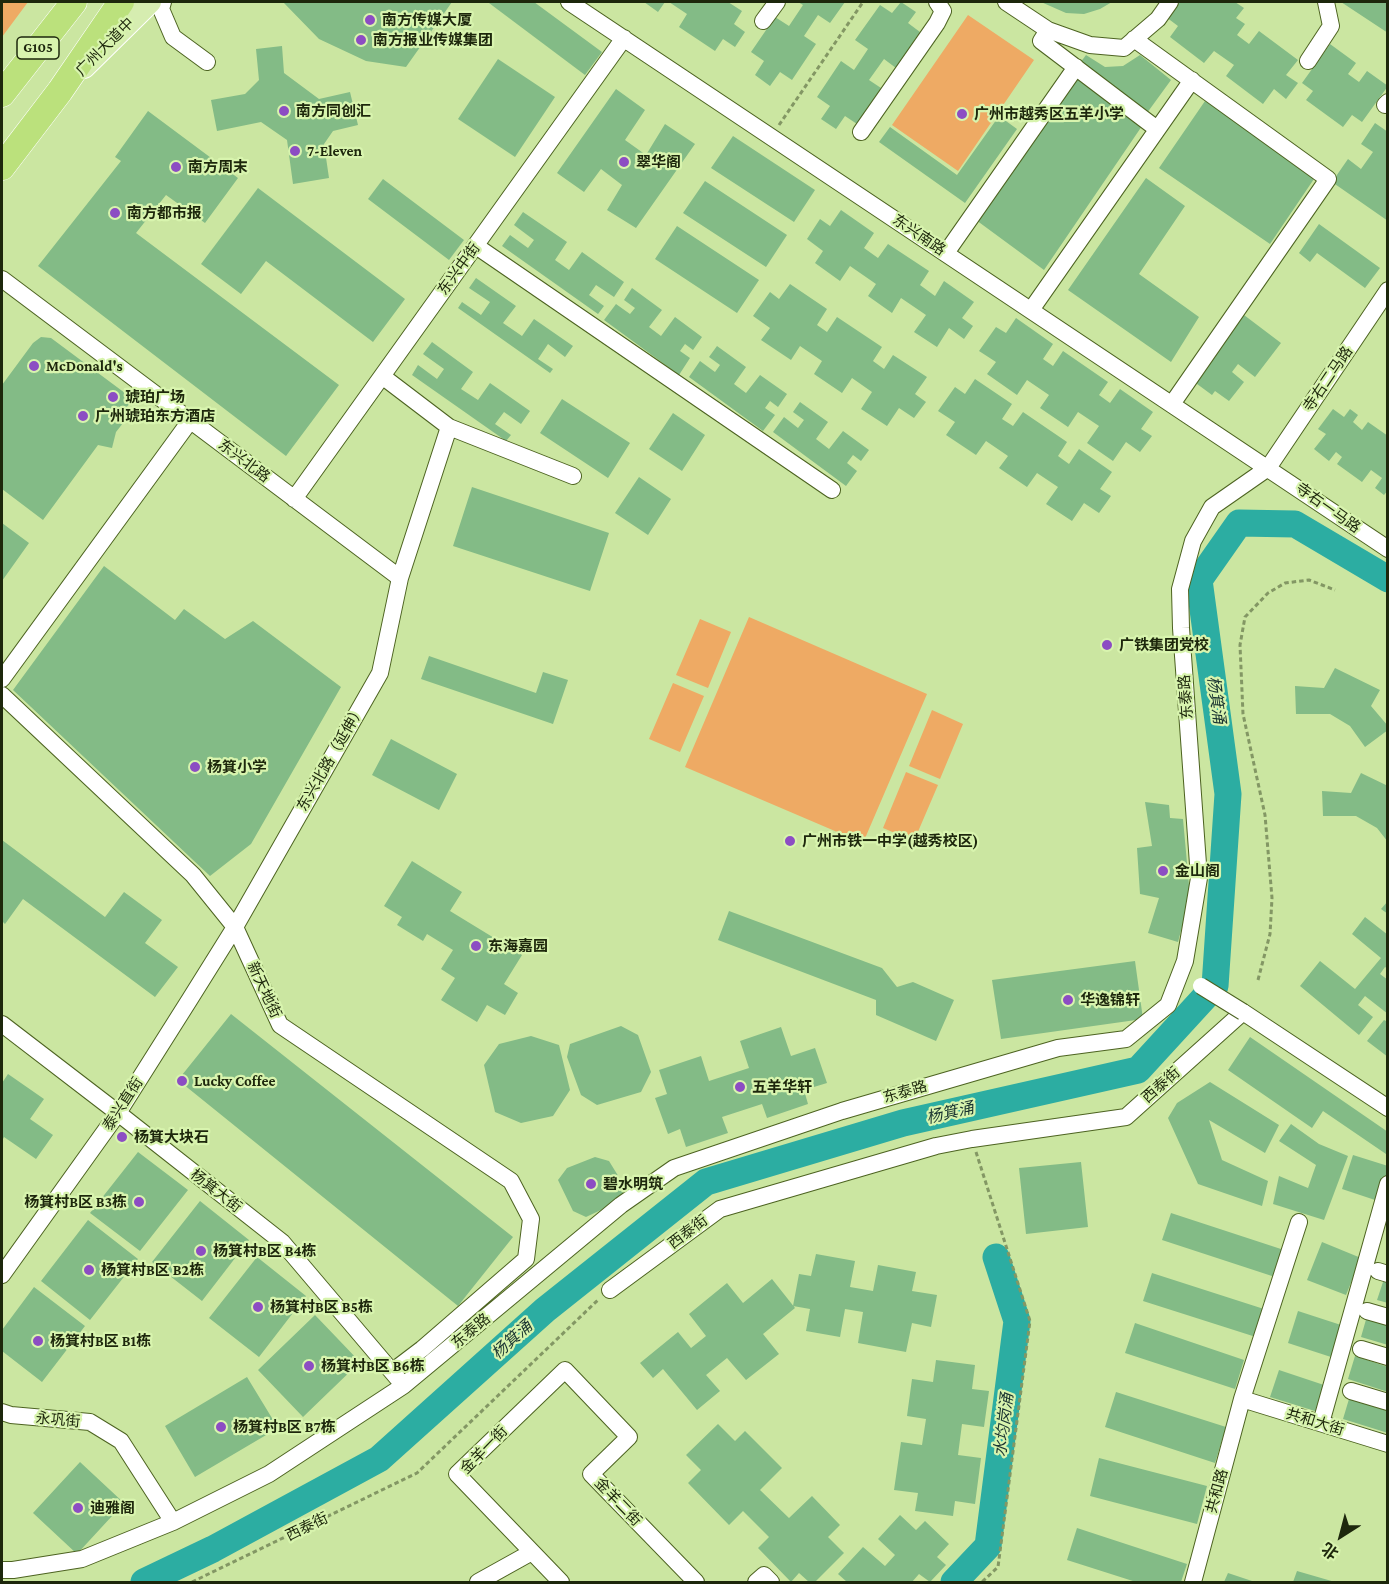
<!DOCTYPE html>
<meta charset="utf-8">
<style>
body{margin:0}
#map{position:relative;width:1389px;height:1584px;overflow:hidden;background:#cbe6a1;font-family:"Crimson Pro","Noto Sans SC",serif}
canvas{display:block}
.frame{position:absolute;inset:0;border:3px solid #1d270c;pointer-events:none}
.north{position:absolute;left:1311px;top:1506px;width:60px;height:60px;-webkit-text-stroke:4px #d8f4ae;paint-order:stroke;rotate:216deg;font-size:16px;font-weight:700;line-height:24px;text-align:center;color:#1d270c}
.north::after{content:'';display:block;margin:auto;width:21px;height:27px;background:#1d270c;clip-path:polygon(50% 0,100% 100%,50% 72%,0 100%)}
</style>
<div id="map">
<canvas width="1389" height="1584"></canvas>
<div class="frame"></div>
<div class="north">北</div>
</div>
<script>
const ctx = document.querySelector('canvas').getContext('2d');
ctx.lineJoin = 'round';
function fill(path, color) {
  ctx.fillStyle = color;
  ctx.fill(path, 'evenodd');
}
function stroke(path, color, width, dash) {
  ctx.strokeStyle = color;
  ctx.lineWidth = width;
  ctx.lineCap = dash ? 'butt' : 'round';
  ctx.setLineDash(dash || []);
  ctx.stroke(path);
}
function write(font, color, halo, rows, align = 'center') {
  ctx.font = font + ' "Crimson Pro","Noto Sans SC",serif';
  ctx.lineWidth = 4.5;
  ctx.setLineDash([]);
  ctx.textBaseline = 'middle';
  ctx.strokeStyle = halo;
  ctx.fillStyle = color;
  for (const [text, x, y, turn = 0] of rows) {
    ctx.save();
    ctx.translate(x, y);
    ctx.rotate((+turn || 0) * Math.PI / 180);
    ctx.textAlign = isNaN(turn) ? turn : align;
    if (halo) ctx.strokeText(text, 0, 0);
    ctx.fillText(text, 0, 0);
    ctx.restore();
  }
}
const green = new Path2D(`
 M2,2H28L2,37Z
 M968,15L1034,60L958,171L892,125Z
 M749,617L927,694L863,843L685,767Z
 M700,619L731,632L708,688L676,675Z
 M673,683L704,696L680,752L649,739Z
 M932,710L963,724L940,779L909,766Z
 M906,772L938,785L914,841L883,828Z`);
const river = new Path2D(`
 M144,1582L213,1549L379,1459L545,1310L706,1182L903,1123L1138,1070L1215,986L1228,794L1199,580L1239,523L1295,524L1388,579
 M954,1582L988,1546L1017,1321L996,1257`);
const building = new Path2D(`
 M283,2H452L406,67L366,61L319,39Z
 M490,2H534L602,52L585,75L489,3Z
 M644,2H665L658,12Z
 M669,2H728L742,11L734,24L745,32L735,47L723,39L715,51L679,27L687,14Z
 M798,2H845L830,23L818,15L804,36L816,44L792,80L780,72L770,86L755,75L764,61L751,52L775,17L789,26L803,5Z
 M901,2L916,12L908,23L920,32L896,68L884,59L869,80L881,88L857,124L845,116L836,129L821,119L830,106L817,97L841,61L854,70L868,49L855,40L880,5L892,13Z
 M1041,2H1112L1100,9L1084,14L1066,13Z
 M1178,2H1235L1244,8L1236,18L1245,24L1237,35L1249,44L1259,31L1298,60L1286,75L1298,83L1286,99L1274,89L1263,104L1226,76L1234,65L1214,51L1204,63L1170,37L1178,26L1166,17Z
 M1341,2H1388V33Z
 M1330,44L1356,63L1348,74L1359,82L1367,71L1388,86L1362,122L1352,115L1343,127L1306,100L1313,91L1302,83Z
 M282,46L284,73L319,99L350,92L358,125L333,131L324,144L329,178L293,184L287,140L261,122L217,131L211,100L245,94L259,80L256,49Z
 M1086,55L1105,67L1123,66L1140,55L1171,80L1147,113L1080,63Z
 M498,59L555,97L515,157L458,119Z
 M1074,76L1142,126L1044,270L976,220Z
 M616,89L645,110L625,140L646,155L665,124L695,144L636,228L607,210L622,185L601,169L584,192L557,173Z
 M1205,101L1316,176L1270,244L1159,168Z
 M148,111L238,178L205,223L166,195L136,233L339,385L286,456L38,266L121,161L115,157Z
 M999,116L1017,129L965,203L879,142L890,127L957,175Z
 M1375,123L1388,132V221L1332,182L1348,159L1361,169L1373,152L1361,144Z
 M733,136L815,190L794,222L711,168Z
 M1146,178L1185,206L1139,274L1199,317L1171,362L1068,290Z
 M383,179L464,240L449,260L368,199Z
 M705,181L787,235L766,267L683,213Z
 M258,188L405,299L373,342L266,261L241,294L201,264Z
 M841,210L874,233L864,248L878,258L888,244L929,271L920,285L935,296L944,281L974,302L962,318L973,326L964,339L949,328L937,347L914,332L926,315L901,298L892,313L868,296L876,284L850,266L840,281L815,263L823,251L807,239L820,219L830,226Z
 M523,212L567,242L555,260L569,270L582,252L624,282L614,297L596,285L589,295L604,306L598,314L502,246L510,235L528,248L534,240L514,225Z
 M1319,224L1380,268L1365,288L1317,253L1310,262L1299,253Z
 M677,226L759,280L737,313L655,259Z
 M476,278L516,306L503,323L522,336L534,319L573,346L565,357L548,344L538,359L553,369L550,373L458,308L462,302L481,315L490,302L469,288Z
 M790,284L827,309L817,325L827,332L837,317L882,347L873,361L884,369L893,355L927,377L915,394L926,402L914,418L899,408L887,426L861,409L872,392L852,378L842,393L814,374L822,361L800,346L791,360L761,340L770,328L753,316L770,292L779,299Z
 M632,288L662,310L649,327L661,336L675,317L702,337L693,350L685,344L680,351L690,358L679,375L604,320L616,304L630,314L635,308L624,300Z
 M1244,315L1281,343L1255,377L1238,364L1232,372L1244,382L1229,401L1215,391L1212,395L1193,381Z
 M1016,318L1053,344L1043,359L1053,366L1063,351L1108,382L1099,395L1110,403L1120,389L1153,412L1141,429L1152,436L1140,452L1126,442L1113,461L1087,443L1099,426L1078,412L1068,427L1040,408L1049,395L1027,380L1017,395L987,374L996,362L979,351L996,327L1006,333Z
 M41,337L51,338L133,399L123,412L126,413L127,418L116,432L112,448L98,445L43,520L2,489V385L33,343Z
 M432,342L473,372L461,389L478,400L490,383L530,411L521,424L504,412L495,424L511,435L506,441L412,375L418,365L437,379L444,369L423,354Z
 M717,346L746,367L734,384L746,393L760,375L787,394L778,407L770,401L765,408L775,415L763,431L689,377L700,361L715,372L720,365L709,357Z
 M975,379L1012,404L1002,419L1013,426L1023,412L1067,442L1058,456L1069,464L1079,449L1112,472L1100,489L1111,496L1099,513L1084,503L1072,521L1046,504L1058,487L1037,473L1027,487L999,468L1008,456L986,441L976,455L946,435L955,422L938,411L955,387L965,394Z
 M562,399L630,443L608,478L540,433Z
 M800,402L828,422L816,439L829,449L843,431L869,450L861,461L853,455L847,463L857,471L846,486L773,432L784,417L798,428L804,420L793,412Z
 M1333,409L1344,417L1350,409L1358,415L1353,422L1362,430L1368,422L1388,436V490L1384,495L1375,488L1382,478L1371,470L1362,482L1337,464L1342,457L1336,452L1329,461L1314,449L1326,434L1318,429Z
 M673,413L705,435L682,471L649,449Z
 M639,477L671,499L648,535L615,513Z
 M472,487L609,533L590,591L453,546Z
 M2,523L29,543L2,581Z
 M104,566L175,620L184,609L225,639L253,621L341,687L251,844L210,876L13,690Z
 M429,656L536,693L543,672L568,680L553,724L421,679Z
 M1335,668L1380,690L1371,706L1388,726V730L1365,747L1350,726L1330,714H1296L1295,686L1324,688Z
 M391,739L457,774L439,810L372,775Z
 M1361,773L1388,786V842L1377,828L1356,816H1323L1322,791L1351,793Z
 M1145,802L1169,805L1170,818L1183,819L1190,896L1178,942L1148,933L1159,898L1140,894L1137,848L1152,846Z
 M2,840L105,917L124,892L162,920L145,943L178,967L155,997L23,899L5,924L2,921Z
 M412,861L462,892L450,911L522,955L504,984L518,993L505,1015L487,1005L477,1022L441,1000L455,978L441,969L453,950L427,934L423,941L397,925L402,917L384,906Z
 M1388,901V914L1381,909Z
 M729,911L882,968L897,987L913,982L954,1000L936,1041L876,1015V1000L718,940Z
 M1365,917L1388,935V969L1385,967L1380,974L1388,980V1014L1365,996L1358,1005L1373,1017L1359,1035L1300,986L1320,961L1355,989L1381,958L1352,934Z
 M1135,961L1143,1019L1001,1039L992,980Z
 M231,1014L513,1237L458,1306L178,1080Z
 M1384,1020L1388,1022V1057L1367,1041Z
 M621,1026L638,1035L651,1072L641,1092L597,1105L581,1095L567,1057L570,1044Z
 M781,1027L791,1056L815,1048L827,1083L804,1090L808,1104L767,1118L762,1104L722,1117L728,1133L686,1147L680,1129L668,1134L655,1098L667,1094L659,1070L701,1056L709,1081L749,1068L740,1041Z
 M531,1036L559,1045L570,1090L553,1116L521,1123L495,1112L484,1065L499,1044Z
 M1250,1037L1388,1132L1386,1154L1323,1111L1312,1128L1228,1070Z
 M8,1074L44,1099L30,1119L53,1135L36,1159L4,1137L2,1141V1083Z
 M1210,1082L1279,1125L1265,1153L1209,1120L1222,1160L1268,1181L1262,1206L1198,1184L1168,1118L1177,1103Z
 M1291,1124L1319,1144L1348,1156L1324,1220L1273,1204L1279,1176L1308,1188L1316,1165L1279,1141Z
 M138,1152L188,1190L140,1251L90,1213Z
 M1353,1155L1388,1166V1172L1378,1201L1342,1189Z
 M595,1157L609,1161L625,1187L620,1201L586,1217L573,1211L558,1180L567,1168Z
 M1081,1162L1088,1227L1026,1234L1019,1168Z
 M200,1201L249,1240L202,1301L152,1262Z
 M1171,1213L1284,1250L1275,1277L1162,1240Z
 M88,1220L138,1259L90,1320L41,1281Z
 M1322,1242L1361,1258L1346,1295L1307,1280Z
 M816,1254L855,1261L850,1287L873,1291L878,1265L916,1272L912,1291L937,1295L931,1327L912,1323L906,1352L858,1343L863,1312L845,1309L840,1337L806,1331L810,1309L793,1306L799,1274L811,1276Z
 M257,1257L306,1296L259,1357L209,1318Z
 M1152,1273L1267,1310L1259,1338L1143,1301Z
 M772,1279L795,1308L763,1334L779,1354L746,1380L727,1358L706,1375L720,1391L697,1410L663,1369L653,1378L640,1363L678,1332L691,1348L706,1336L689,1314L727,1283L743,1303Z
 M1384,1279L1388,1280V1303L1377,1300Z
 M34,1287L85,1326L42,1382L2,1351V1330Z
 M1298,1311L1341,1325L1331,1357L1288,1343Z
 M315,1315L360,1362L303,1417L258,1370Z
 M1367,1316L1388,1322V1345L1361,1337Z
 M1135,1323L1244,1360L1235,1389L1125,1353Z
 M1355,1356L1388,1367V1392L1348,1379Z
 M936,1360L975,1365L972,1389L989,1391L984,1427L962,1424L958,1455L981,1458L975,1504L955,1501L953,1516L915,1511L918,1493L894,1490L901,1442L922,1445L926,1419L907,1416L912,1379L933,1382Z
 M1279,1370L1327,1386L1318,1412L1270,1397Z
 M247,1377L278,1428L195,1477L165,1426Z
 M1116,1392L1226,1427L1215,1463L1105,1427Z
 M1349,1399L1388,1411V1433L1343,1419Z
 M718,1424L735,1441L745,1431L782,1468L760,1490L789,1518L812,1496L840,1525L828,1537L844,1553L815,1582H809L799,1573L791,1582L758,1548L769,1537L743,1511L729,1525L688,1483L701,1470L686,1455Z
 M1099,1458L1207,1486L1197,1524L1090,1496Z
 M80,1462L124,1503L77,1554L33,1513Z
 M900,1515L916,1530L925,1521L949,1544L937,1557L946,1565L930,1582L919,1574L912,1582H847L838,1574L863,1547L885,1566L895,1555L878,1539Z
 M1077,1528L1187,1564L1181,1582H1136L1067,1560Z
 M1297,1571L1335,1582H1293Z
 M1228,1573L1255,1582H1224Z`);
const path = new Path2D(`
 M779,125L863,2
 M1258,980L1270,934L1272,898L1265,815L1243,714L1240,645L1245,617L1268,593L1285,583L1309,580L1335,590
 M976,1152L1030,1321L998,1567L982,1582
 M192,1582L417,1473L599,1299`);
const minor = new Path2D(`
 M163,2L161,9L173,37L207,62
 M569,2L1388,549
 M1006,2L1048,30L1090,45L1124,48L1158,19L1170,2
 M763,21L777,2
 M1048,30L1041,41L1157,129
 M1134,39L1328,179L1172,404
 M1308,61L1331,26L1326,2
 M1385,105L1388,102
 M861,132L937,23L943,11L937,2
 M476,246L832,490
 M946,253L1076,67
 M2,279L400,578
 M1031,310L1192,80
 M382,376L449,427L573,476
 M294,499L624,38
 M2,679L190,421
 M2,695L193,875L235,927L280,1025L511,1181L531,1219L526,1259L422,1349L393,1371
 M2,1024L118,1113L282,1242L399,1380
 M1378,1271L1388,1274
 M2,1275L118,1113L190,999L235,927L380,673L400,578L449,427
 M610,1290L720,1209L936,1146L972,1139L1126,1117L1243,1012L1388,1108
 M1367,1311L1388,1317
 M1361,1349L1388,1357
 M1351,1391L1388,1402
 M1242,1399L1388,1444
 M2,1412L11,1415L90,1422L121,1441L173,1522
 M1321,1423L1388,1184
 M2,1570H13L82,1559L173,1522L269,1474L403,1386L621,1205L674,1168L842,1111L1058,1048L1126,1039L1168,1005L1185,961L1199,878L1181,628L1180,589L1193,541L1212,507L1268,468L1388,290
 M478,1582L532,1552
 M561,1582L457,1474L565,1370L629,1437L591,1474L696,1582
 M756,1582L764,1575L771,1582
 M1193,1582L1242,1399L1299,1222`);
const major = new Path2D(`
 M84,67L150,2`);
const highway = new Path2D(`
 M2,94L74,2
 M2,167L60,91L121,2`);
const minorBridge = new Path2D(`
 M1201,986L1243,1012`);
const markers = [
 [370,20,6,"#8c4dc3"],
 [361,40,6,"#8c4dc3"],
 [284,111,6,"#8c4dc3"],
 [962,114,6,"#8c4dc3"],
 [295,151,6,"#8c4dc3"],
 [624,162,6,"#8c4dc3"],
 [176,167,6,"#8c4dc3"],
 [115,213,6,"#8c4dc3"],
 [34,366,6,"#8c4dc3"],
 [113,397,6,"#8c4dc3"],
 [83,416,6,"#8c4dc3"],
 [1107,645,6,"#8c4dc3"],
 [195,767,6,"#8c4dc3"],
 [790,841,6,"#8c4dc3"],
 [1163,871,6,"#8c4dc3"],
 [476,946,6,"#8c4dc3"],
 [1068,1000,6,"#8c4dc3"],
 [182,1081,6,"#8c4dc3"],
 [740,1087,6,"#8c4dc3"],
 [122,1137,6,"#8c4dc3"],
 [591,1184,6,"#8c4dc3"],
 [139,1202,6,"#8c4dc3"],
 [201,1251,6,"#8c4dc3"],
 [89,1270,6,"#8c4dc3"],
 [258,1307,6,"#8c4dc3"],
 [38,1341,6,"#8c4dc3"],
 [309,1366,6,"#8c4dc3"],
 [221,1427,6,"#8c4dc3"],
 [78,1508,6,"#8c4dc3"]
];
const shields = [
 [38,48,42]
];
const shieldNames = [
 ["G105",38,48]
];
const poiNames = [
 ["南方传媒大厦",382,20],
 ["南方报业传媒集团",373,40],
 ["南方同创汇",296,111],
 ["广州市越秀区五羊小学",974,114],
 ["7-Eleven",307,151],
 ["翠华阁",636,162],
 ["南方周末",188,167],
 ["南方都市报",127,213],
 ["McDonald's",46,366],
 ["琥珀广场",125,397],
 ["广州琥珀东方酒店",95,416],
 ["广铁集团党校",1119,645],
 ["杨箕小学",207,767],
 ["广州市铁一中学(越秀校区)",802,841],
 ["金山阁",1175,871],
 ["东海嘉园",488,946],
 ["华逸锦轩",1080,1000],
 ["Lucky Coffee",194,1081],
 ["五羊华轩",752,1087],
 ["杨箕大块石",134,1137],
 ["碧水明筑",603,1184],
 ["杨箕村B区 B3栋",127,1202,"right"],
 ["杨箕村B区 B4栋",213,1251],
 ["杨箕村B区 B2栋",101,1270],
 ["杨箕村B区 B5栋",270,1307],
 ["杨箕村B区 B1栋",50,1341],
 ["杨箕村B区 B6栋",321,1366],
 ["杨箕村B区 B7栋",233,1427],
 ["迪雅阁",90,1508]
];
const streetNames = [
 ["广州大道中",105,47,-45],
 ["东兴南路",919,235,34],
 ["东兴中街",459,269,-54],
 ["寺右二马路",1328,379,-56],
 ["东兴北路",244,461,37],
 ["寺右一马路",1328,508,35],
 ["东泰路",1186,697,-94],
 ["东兴北路（延伸）",331,758,-60],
 ["新天地街",264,990,65],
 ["西泰街",1161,1085,-42],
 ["东泰路",905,1092,-16],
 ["泰兴直街",123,1104,-57],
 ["杨箕大街",216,1191,38],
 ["西泰街",688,1232,-37],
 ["东泰路",471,1331,-40],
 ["永巩街",58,1420,5],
 ["共和大街",1315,1422,17],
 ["金羊一街",484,1450,-46],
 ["共和路",1217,1491,-75],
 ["金羊二街",618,1502,46],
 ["西泰街",307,1527,-26]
];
const waterNames = [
 ["杨箕涌",1216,700,82],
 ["杨箕涌",950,1113,-13],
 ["杨箕涌",512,1340,-42],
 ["水均岗涌",1004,1425,-83]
];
fill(green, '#eeaa64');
stroke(river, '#2cada2', 27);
fill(building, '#83bb86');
stroke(minor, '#4d6321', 18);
stroke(major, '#fff', 24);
stroke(highway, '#fff', 27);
stroke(path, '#839764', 3, [4.5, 3]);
stroke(minor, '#fff', 16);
stroke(major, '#d6edb0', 22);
stroke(highway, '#bbe17c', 26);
stroke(minorBridge, '#4d6321', 18, []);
stroke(minorBridge, '#fff', 16);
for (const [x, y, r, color] of markers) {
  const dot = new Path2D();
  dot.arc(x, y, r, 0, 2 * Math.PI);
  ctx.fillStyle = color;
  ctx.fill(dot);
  stroke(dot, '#d8f4ae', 2);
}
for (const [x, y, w] of shields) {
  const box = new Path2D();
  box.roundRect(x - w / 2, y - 11, w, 22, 4.5);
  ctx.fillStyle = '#d8f4ae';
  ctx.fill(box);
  stroke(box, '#1d270c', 1.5);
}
write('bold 14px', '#1d270c', null, shieldNames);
write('bold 15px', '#1d270c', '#d8f4ae', poiNames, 'left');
write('15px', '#1d270c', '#d8f4ae', streetNames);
write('italic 16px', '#1a3431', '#d8f4ae', waterNames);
</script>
